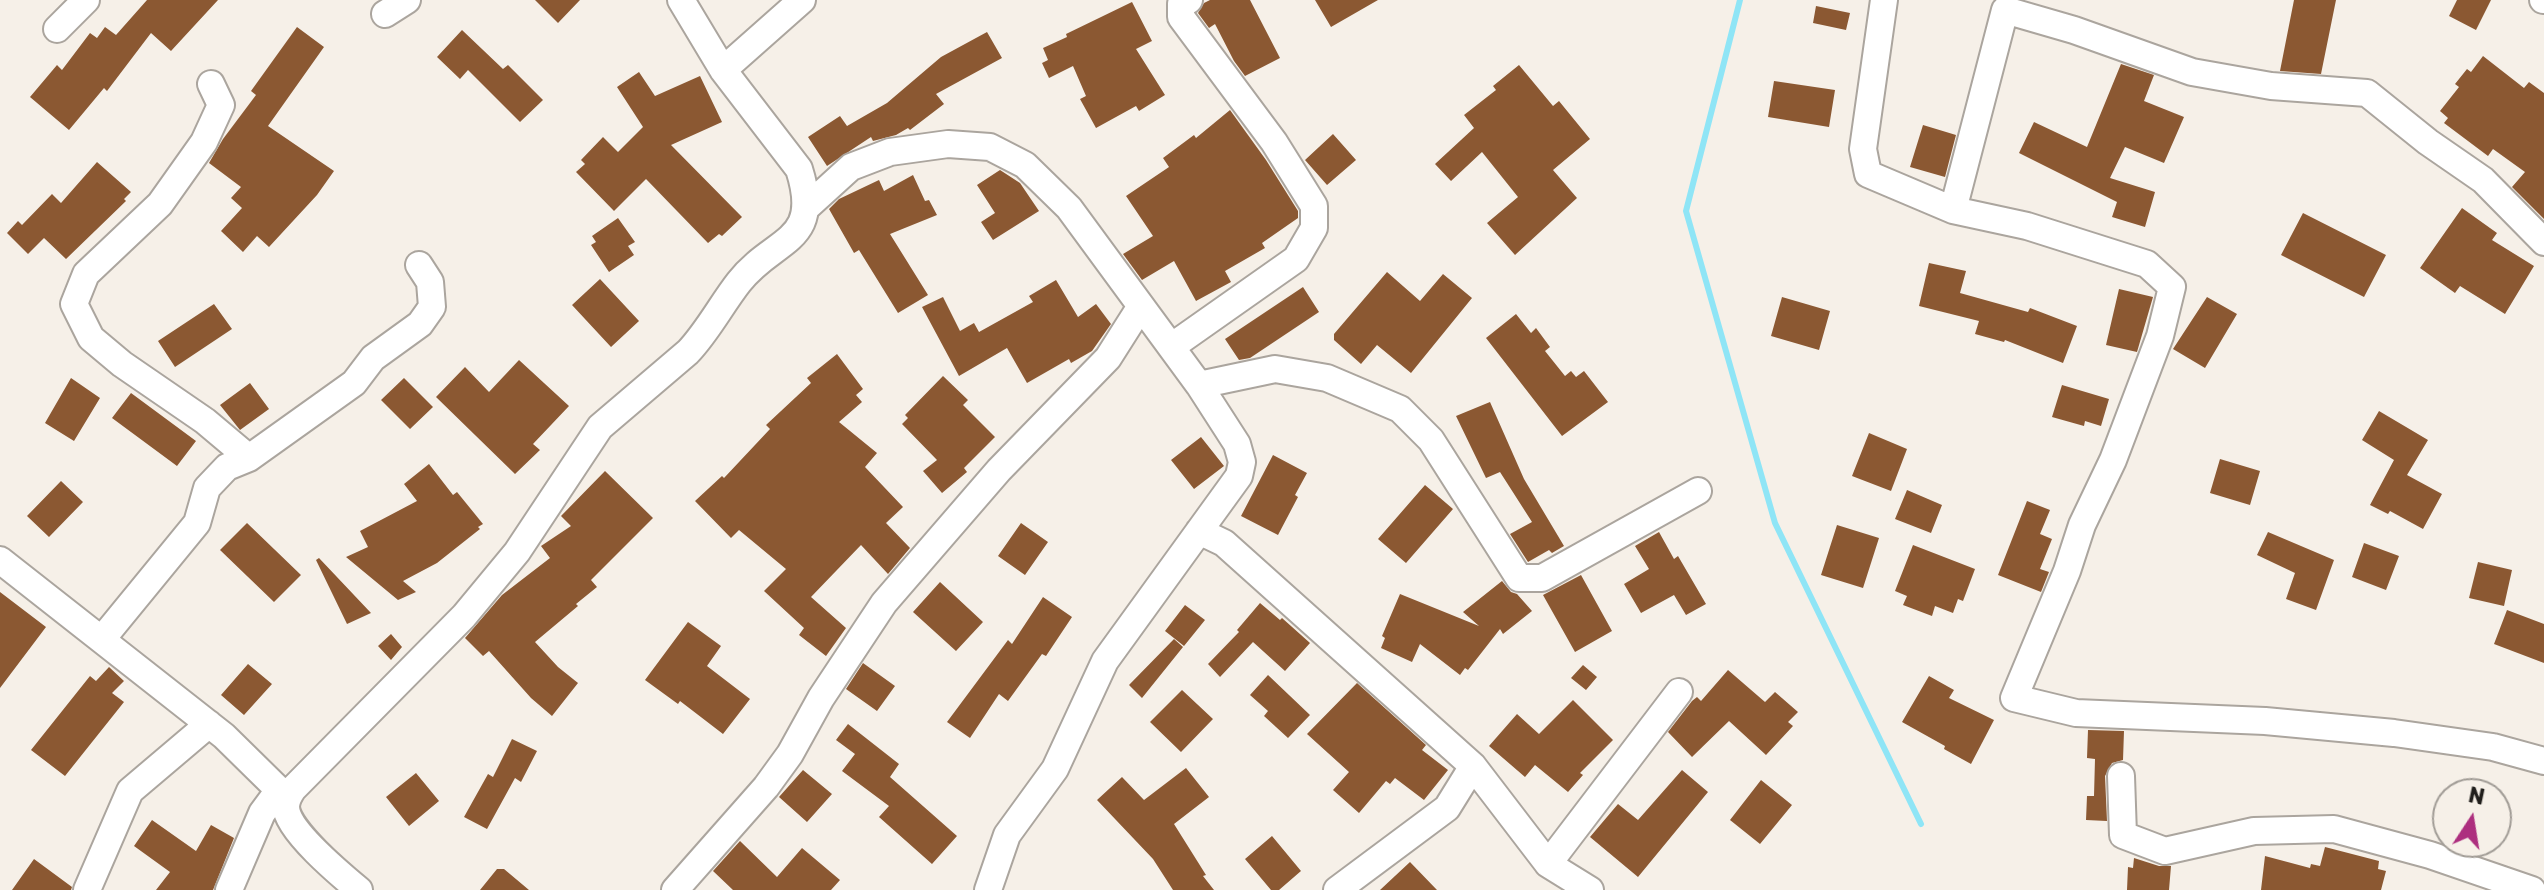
<!DOCTYPE html>
<style>
body{margin:0}
#map{position:relative;width:2544px;height:890px;overflow:hidden;background:#f6f0e8;font-family:Rubik,sans-serif}
canvas{display:block}
.north{position:absolute;left:2432px;top:778px;width:80px;height:80px;box-sizing:border-box;background:#f6f0e8;border:2px solid #a19c96;border-radius:50%;rotate:12deg;font-size:22px;font-weight:700;line-height:32px;text-align:center;color:#211f1c}
.north::after{content:'';display:block;margin:auto;width:28px;height:36px;background:#ad2f7f;clip-path:polygon(50% 0,100% 100%,50% 72%,0 100%)}
</style>
<div id="map">
<canvas width="2544" height="890"></canvas>
<div class="north">N</div>
</div>
<script>
const ctx = document.querySelector('canvas').getContext('2d');
ctx.lineJoin = 'round';
function stroke(path, color, width, dash) {
  ctx.strokeStyle = color;
  ctx.lineWidth = width;
  ctx.lineCap = dash ? 'butt' : 'round';
  ctx.setLineDash(dash || []);
  ctx.stroke(path);
}
function fill(path, color) {
  ctx.fillStyle = color;
  ctx.fill(path, 'evenodd');
}
const stream = new Path2D(`
 M1740,0L1686,211L1775,523L1921,824`);
const building = new Path2D(`
 M147,0H218L171,51L151,33L107,91L104,88L69,130L30,97L57,65L62,70L90,33L97,38L105,27L116,35Z
 M535,0H580L558,23Z
 M1210,0H1250L1280,58L1245,76L1234,61L1215,24L1209,28L1198,13L1204,3Z
 M1315,0H1378L1331,27Z
 M2294,0H2336L2321,74L2280,71Z
 M2457,0H2491L2476,30L2449,16Z
 M1132,2L1152,41L1136,49L1165,95L1139,111L1136,106L1096,128L1080,99L1086,96L1073,66L1049,78L1042,63L1048,60L1043,48L1067,37L1066,34Z
 M1816,6L1850,13L1846,30L1813,23Z
 M297,27L324,47L268,126L334,171L317,195L269,247L257,236L243,252L221,231L242,208L231,198L241,187L209,163L223,139L256,95L251,91Z
 M462,30L503,69L508,65L543,100L520,122L468,70L460,79L437,57Z
 M987,32L1002,58L936,94L944,104L910,130L908,128L896,135L873,141L871,137L827,166L808,137L840,116L847,126L887,103L941,57Z
 M2483,56L2524,88L2529,82L2544,93V219L2512,187L2525,172L2493,149L2488,156L2444,123L2448,118L2440,111L2459,87L2455,84L2467,69L2471,72Z
 M2121,64L2154,75L2144,101L2184,117L2164,163L2125,147L2110,178L2155,192L2145,227L2112,217L2117,202L2019,153L2034,122L2087,147Z
 M1519,65L1553,106L1559,101L1590,139L1553,170L1577,198L1515,255L1487,223L1518,197L1482,152L1451,181L1435,164L1474,128L1464,115L1496,90L1493,86Z
 M639,72L655,96L700,76L722,122L671,145L742,217L722,236L719,234L708,243L646,179L614,211L576,172L585,164L581,160L603,137L618,152L643,127L617,87Z
 M1774,81L1835,90L1829,127L1768,117Z
 M1230,110L1266,160L1298,211V218L1262,243L1265,248L1225,271L1231,282L1196,301L1174,261L1142,280L1123,254L1153,236L1126,196L1169,167L1163,158L1194,135L1196,138Z
 M1923,125L1956,135L1945,177L1910,167Z
 M1333,134L1356,160L1327,185L1305,160Z
 M97,162L131,192L124,199L126,201L66,259L44,238L28,254L7,233L18,221L22,225L52,194L61,203Z
 M1000,170L1020,183L1039,211L993,240L981,222L995,213L977,185Z
 M913,175L925,201L929,200L937,215L890,234L928,295L898,313L859,250L854,253L829,209L839,199L879,180L884,191Z
 M2462,208L2497,233L2492,240L2534,266L2505,314L2460,286L2455,293L2420,268Z
 M2303,213L2386,255L2364,297L2281,255Z
 M618,218L635,242L628,246L634,255L609,272L591,245L596,242L592,236Z
 M1929,263L1966,271L1960,293L2028,312L2030,308L2077,326L2063,363L2005,340L2004,342L1975,334L1979,321L1919,306Z
 M1387,272L1420,301L1443,274L1472,298L1411,373L1377,345L1361,364L1334,340V334Z
 M600,279L639,321L611,347L572,305Z
 M1056,280L1078,317L1096,304L1111,324L1092,351L1071,363L1069,359L1027,383L1007,348L959,376L922,307L943,297L960,331L974,323L979,332L1033,302L1029,296Z
 M1303,287L1319,312L1250,358L1239,360L1225,339Z
 M2119,289L2153,297L2137,352L2106,345Z
 M1782,297L1830,311L1819,350L1771,336Z
 M2207,297L2237,314L2205,368L2173,349Z
 M214,304L232,329L175,367L158,341Z
 M1516,314L1531,333L1536,328L1550,347L1545,351L1565,376L1571,371L1576,377L1584,371L1608,402L1562,436L1486,338Z
 M837,354L863,389L856,395L862,402L839,422L877,453L865,467L903,507L886,523L910,548L888,574L861,545L811,597L846,628L826,656L799,635L804,628L764,591L786,569L739,530L731,538L695,501L722,476L724,478L770,429L766,425L811,383L807,378Z
 M519,360L569,406L533,444L540,450L515,474L436,397L465,367L489,392Z
 M943,376L968,400L963,405L995,437L964,468L967,472L942,493L923,471L937,460L902,424L908,418L905,415Z
 M71,378L100,398L74,441L45,423Z
 M404,378L433,407L410,429L381,400Z
 M250,383L269,409L240,430L220,405Z
 M2062,385L2109,399L2101,426L2085,421L2084,426L2052,417Z
 M131,393L196,441L177,466L112,418Z
 M1490,402L1524,479L1564,546L1552,553L1549,550L1528,562L1510,534L1532,522L1500,472L1486,478L1456,416Z
 M2379,411L2428,440L2407,475L2442,494L2423,529L2390,511L2388,514L2370,505L2394,460L2362,440Z
 M1869,433L1907,449L1891,491L1852,476Z
 M1201,437L1224,466L1194,489L1171,460Z
 M1273,455L1307,473L1295,495L1298,497L1278,535L1241,516Z
 M2220,459L2260,471L2250,505L2210,493Z
 M429,464L453,495L457,492L483,524L478,527L480,529L437,563L403,581L416,592L398,600L346,557L368,547L360,531L417,501L404,484Z
 M605,471L653,518L591,580L597,587L576,604L578,606L535,642L558,667L578,683L552,716L531,698L489,651L483,656L465,638L502,595L550,558L541,546L571,526L561,516Z
 M61,481L83,502L49,537L27,516Z
 M1425,485L1453,509L1406,563L1378,539Z
 M1907,490L1942,505L1931,533L1895,519Z
 M2027,501L2050,510L2040,534L2052,539L2040,569L2049,572L2041,592L1998,575Z
 M247,523L301,575L274,602L220,550Z
 M1021,523L1048,542L1025,575L998,556Z
 M1837,525L1879,538L1863,588L1821,575Z
 M1659,532L1674,559L1678,556L1706,604L1686,615L1674,595L1641,613L1624,584L1649,569L1635,546Z
 M2268,532L2334,560L2316,610L2286,599L2295,573L2257,555Z
 M2364,543L2399,556L2386,590L2352,577Z
 M1913,545L1975,569L1963,601L1958,599L1953,613L1935,606L1932,616L1903,605L1907,596L1895,591Z
 M319,558L371,613L347,624L316,560Z
 M2478,562L2512,570L2504,606L2469,598Z
 M1581,575L1612,631L1575,652L1543,595Z
 M1502,581L1511,592L1517,594L1532,611L1503,634L1500,629L1468,670L1465,668L1460,675L1420,644L1412,662L1381,648L1385,638L1382,636L1400,594L1479,626L1463,612Z
 M940,582L983,622L956,651L913,612Z
 M0,592L46,627L0,688Z
 M1043,597L1072,617L1046,656L1042,654L1008,701L999,694L970,738L947,722L1008,640L1012,644Z
 M1260,603L1280,620L1282,618L1310,643L1285,671L1253,642L1220,677L1208,664L1239,632L1237,630Z
 M1185,605L1205,620L1184,646L1165,631Z
 M2507,610L2544,624V663L2494,644Z
 M688,622L721,646L707,666L750,699L723,734L680,701L678,704L645,680Z
 M391,634L402,647L391,660L378,646Z
 M1174,639L1183,647L1142,698L1129,685Z
 M863,663L895,686L877,711L846,689Z
 M248,664L272,684L244,715L221,695Z
 M1583,665L1597,677L1586,690L1571,678Z
 M109,667L124,681L112,693L124,702L65,776L31,750L90,676L96,681Z
 M1728,670L1765,702L1775,692L1798,712L1788,722L1793,726L1766,755L1729,721L1692,757L1668,732L1692,701L1697,697L1701,701Z
 M1268,675L1310,715L1288,738L1264,716L1268,711L1250,695Z
 M1929,676L1954,690L1949,698L1994,720L1971,764L1944,749L1945,746L1902,722Z
 M1357,683L1426,745L1422,750L1448,770L1424,800L1395,778L1390,784L1386,781L1359,813L1333,790L1349,772L1307,734Z
 M1182,690L1213,719L1181,752L1150,722Z
 M1573,700L1613,740L1580,773L1583,775L1568,792L1535,765L1525,777L1489,746L1517,714L1539,734Z
 M848,724L899,764L890,777L957,836L932,864L879,817L889,806L842,771L855,754L836,740Z
 M2088,730L2124,731L2123,760L2112,763L2105,776L2107,821L2086,820L2087,796H2094L2095,759L2087,758Z
 M512,739L537,751L521,782L515,778L487,829L464,817L488,774L493,777Z
 M1186,768L1209,797L1174,824L1206,875L1203,876L1214,890H1173L1153,859L1097,800L1122,777L1144,800Z
 M803,770L832,794L807,822L779,797Z
 M1682,770L1708,792L1638,877L1590,837L1618,804L1638,820Z
 M416,773L439,801L409,826L386,797Z
 M1761,780L1792,805L1760,844L1730,820Z
 M152,820L196,851L211,825L234,838L213,890H156L170,872L134,846Z
 M1272,836L1301,871L1279,890H1271L1245,859Z
 M740,841L777,877L802,848L840,880L831,890H733L713,871Z
 M2325,847L2379,861L2378,869L2386,871L2381,890H2261L2265,856L2310,868L2311,864L2320,866Z
 M2134,858L2159,866H2171L2169,890H2127L2128,867L2133,868Z
 M34,859L72,887L71,890H12Z
 M1410,862L1437,890H1380Z
 M497,869H504L529,890H480Z`);
const street = new Path2D(`
 M1884,0L1863,149L1868,174L1953,210L2027,226L2147,264L2172,287L2160,336L2113,460L2082,525L2067,571L2014,698L2076,713L2265,721L2394,733L2493,747L2544,761
 M2543,0H2544
 M385,14L407,0
 M57,29L86,0
 M723,70L802,0
 M211,84L221,105L204,142L160,204L86,274L74,304L91,338L122,364L205,421L249,458
 M807,207L851,167L890,152L948,144L990,147L1025,165L1069,208L1199,385L1237,444L1242,462L1239,476L1105,661L1055,769L1007,835L988,890
 M1953,210L2005,10L2074,30L2192,72L2271,86L2367,93L2428,142L2483,180L2544,242
 M1171,347L1296,259L1314,228V206L1274,142L1181,17V4L1189,0
 M1199,385L1275,369L1327,378L1400,409L1431,440L1519,578H1542L1698,491
 M1199,531L1224,543L1473,766L1548,864L1590,890
 M0,560L224,736L279,790L286,810
 M102,639L197,523L207,488L227,467L249,458L354,383L373,358L420,324L432,307L430,282L419,265
 M2121,776L2123,835L2165,851L2254,831L2334,829L2430,855L2532,890
 M1548,864L1679,692
 M87,890L130,791L209,724
 M229,890L262,813L279,790
 M359,890C341,875 287,830 286,807C286,800 289,795 293,789L464,616L517,552L600,427L688,352C708,331 721,305 739,282C774,237 823,244 799,169L723,70L681,0
 M675,890L766,787L790,754L821,698L884,603L999,470L1108,358L1141,306
 M1337,890L1447,808L1473,766`);
stroke(stream, '#8fe5f6', 6);
fill(building, '#8b5832');
stroke(street, '#aba59e', 30);
stroke(street, '#fff', 26);
</script>
